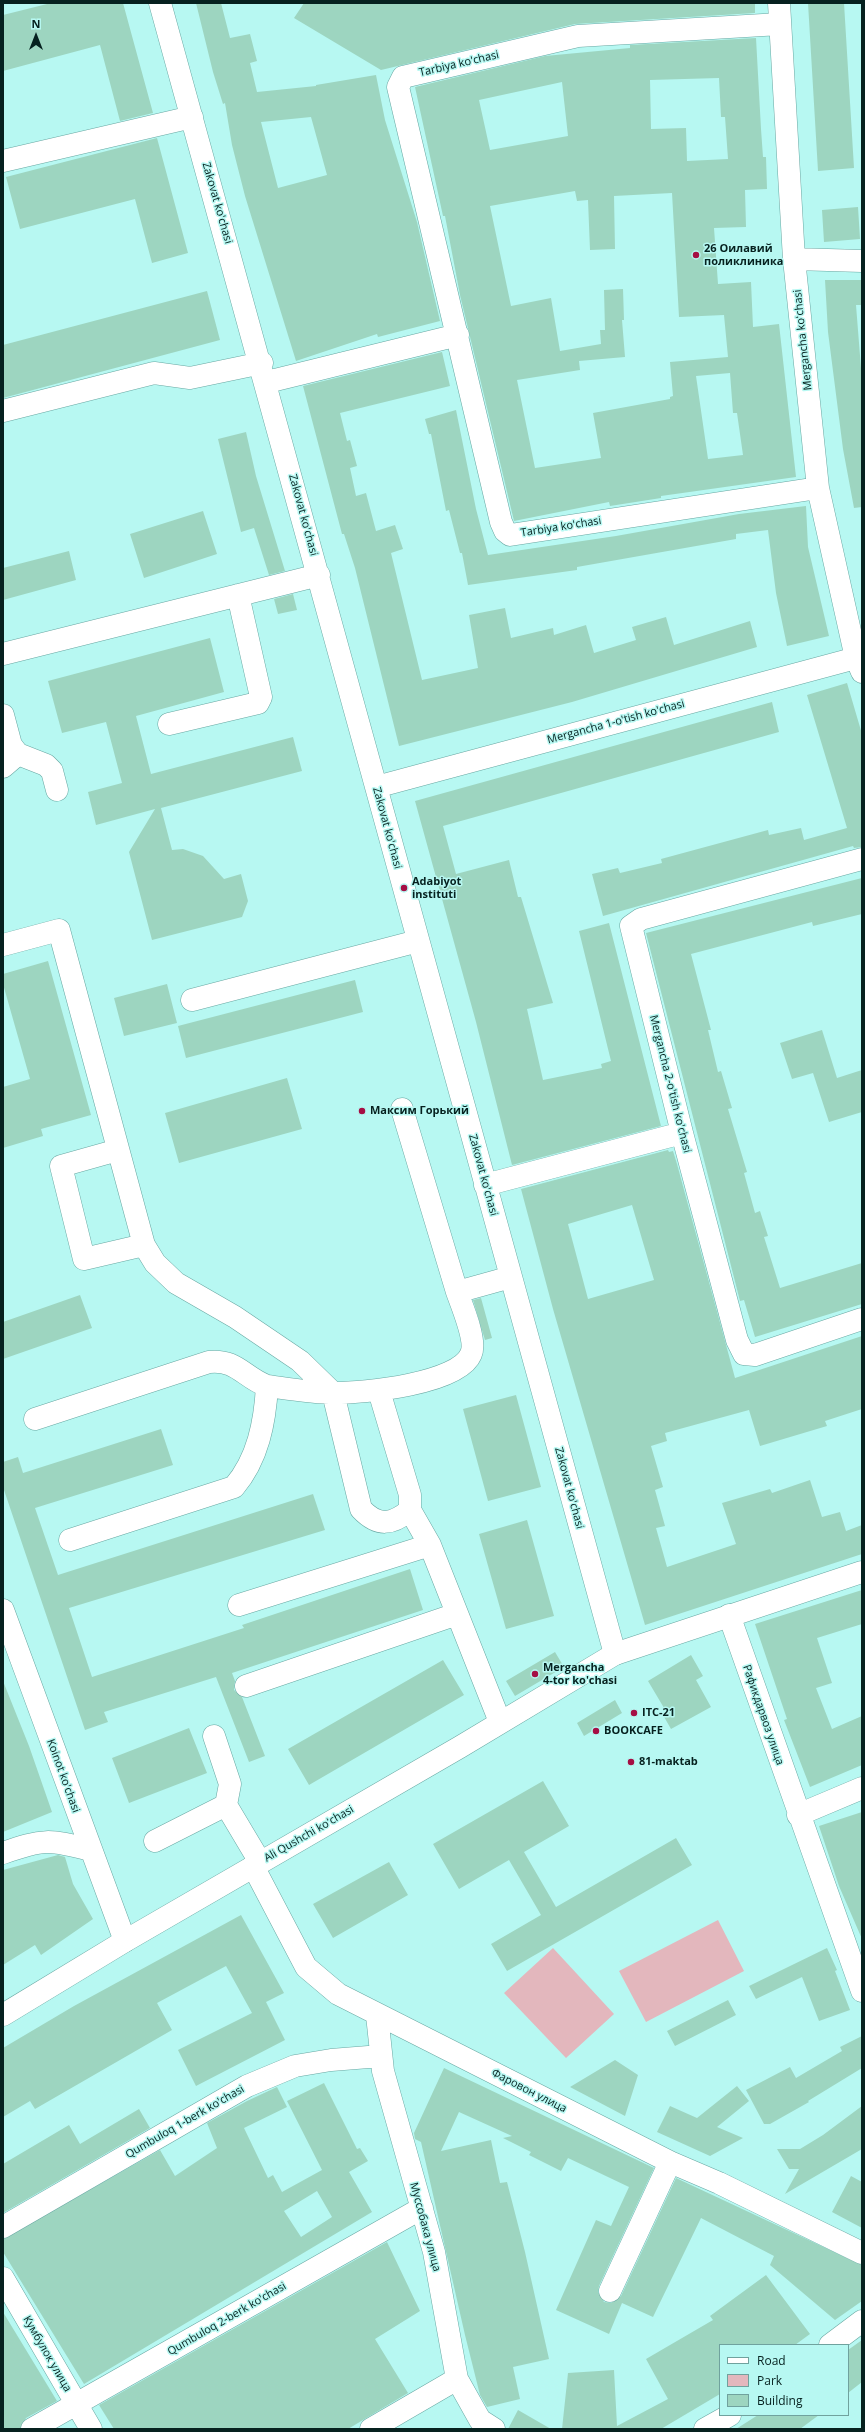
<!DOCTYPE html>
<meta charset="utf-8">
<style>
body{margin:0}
#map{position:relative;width:865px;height:2432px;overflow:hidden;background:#b7f8f2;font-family:"Open Sans",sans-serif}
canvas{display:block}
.frame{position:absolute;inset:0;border:4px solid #06211f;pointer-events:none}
.legend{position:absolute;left:719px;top:2344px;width:130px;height:72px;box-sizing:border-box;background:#b7f8f2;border:1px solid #70a29e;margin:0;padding:5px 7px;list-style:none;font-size:12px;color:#06211f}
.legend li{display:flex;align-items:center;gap:8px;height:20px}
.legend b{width:20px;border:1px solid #70a29e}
.north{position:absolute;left:16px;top:16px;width:40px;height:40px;-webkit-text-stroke:3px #b7f8f2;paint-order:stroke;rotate:0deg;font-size:11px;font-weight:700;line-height:16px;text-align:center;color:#06211f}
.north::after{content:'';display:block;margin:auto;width:14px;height:18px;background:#06211f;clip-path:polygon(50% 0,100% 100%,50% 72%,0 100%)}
</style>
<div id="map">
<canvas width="865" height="2432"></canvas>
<div class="frame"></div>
<ul class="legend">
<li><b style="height:5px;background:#fff"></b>Road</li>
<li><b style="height:11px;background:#e3b7bd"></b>Park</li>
<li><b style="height:11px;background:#9dd5c0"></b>Building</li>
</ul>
<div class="north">N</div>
</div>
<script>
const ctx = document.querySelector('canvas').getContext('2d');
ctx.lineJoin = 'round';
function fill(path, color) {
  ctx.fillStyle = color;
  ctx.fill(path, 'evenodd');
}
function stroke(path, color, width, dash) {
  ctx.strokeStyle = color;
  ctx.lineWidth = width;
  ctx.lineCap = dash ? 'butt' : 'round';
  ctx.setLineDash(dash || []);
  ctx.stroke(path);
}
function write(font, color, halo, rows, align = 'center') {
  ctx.font = font + ' "Open Sans",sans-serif';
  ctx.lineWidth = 3;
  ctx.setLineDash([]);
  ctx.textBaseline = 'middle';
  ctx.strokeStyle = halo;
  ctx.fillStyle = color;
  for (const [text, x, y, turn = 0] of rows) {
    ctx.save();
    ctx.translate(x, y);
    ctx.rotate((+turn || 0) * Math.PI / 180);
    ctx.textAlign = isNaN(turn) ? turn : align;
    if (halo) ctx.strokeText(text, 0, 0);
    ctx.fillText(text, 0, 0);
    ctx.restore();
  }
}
const green = new Path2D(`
 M718,1920L744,1971L646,2022L619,1971Z
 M553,1948L614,2014L566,2058L504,1993Z`);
const building = new Path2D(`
 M51,3H123L153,113L120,121L100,45L3,71V15Z
 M196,3H221L230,38L250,34L257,61L250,63L257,92L316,86V85L376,75L385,120L417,222L440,321L378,337L377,334L296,361L245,196L232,145L225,103L223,104L213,72ZM311,117L327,175L278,188L261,122Z
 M304,3H755V13L575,24L381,70L294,18Z
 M808,3H844L854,168L818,171Z
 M756,38L761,129L763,157H766L767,189L745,190L746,227L714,228L718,284L751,282L753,327L779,324L796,477L661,496V498L610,506L609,502L514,521L460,295L445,216H443L415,87L545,56L630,48V45ZM719,78L721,117H725L728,159L687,161L686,128L651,129L650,80ZM562,82L568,136L490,150L479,100ZM575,191L577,201L588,200L590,250L615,249L614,196L672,193L679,317L724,315L728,357L670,362L673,396L670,397V399L593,413L601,458L535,468L517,380L580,370L579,361L625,357L622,320H624L623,289L604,290L605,330H600L601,344L560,351L551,298L511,306L490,206ZM730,373L733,413H737L743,455L708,459L696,376Z
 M157,138L188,253L152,263L135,199L20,229L6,177Z
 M858,207L860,239L824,242L822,210Z
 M825,280H862V305H856L862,381V507L854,508L843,449L828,332Z
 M207,291L220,340L3,398V345Z
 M442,352L450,386L340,413L347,441L350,440L357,466L350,468L356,496L366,493L376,531L395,525L403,549L391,553L422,680L478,668L469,615L505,608L511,638L553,628L554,635L586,625L594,653L636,640L632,627L666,617L674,645L750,621L757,647L572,702L399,746L355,568L344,534H342L303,386Z
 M456,410L476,509L488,555L616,536L739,514L806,506L808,547L829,636L787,646L776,593L768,530L736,534V539L577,567V570L468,585L462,553H460L449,510L446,511L431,434H429L425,419Z
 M246,432L256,476L285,571L269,575L254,528L241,532L218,439Z
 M203,511L217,554L144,578L130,534Z
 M69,551L76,580L3,600V568Z
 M293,594L297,610L278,614L274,599Z
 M210,638L224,692L136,716L151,774L293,737L302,771L161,808L172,850L183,849L203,856L224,879L241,874L248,901L242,917L152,940L129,852L155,809L96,825L88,792L122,783L106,722L62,733L48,681Z
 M847,683L862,734V847L854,848L853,846L603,916L592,874L618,868L620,873L662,863L661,859L768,830L769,835L801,828L804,840L847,828L807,695Z
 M772,702L779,732L443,826L456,874L509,860L518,897H521L553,1003L527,1009L543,1080L602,1068L601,1064L611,1061L579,931L609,923L661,1126L512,1165L476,1022L415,801Z
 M862,878V914L813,926L812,922L691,954L711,1030H708L718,1072L721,1071L732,1108L728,1109L747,1172L744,1173L755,1213L760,1211L768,1236L764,1237L780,1288L862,1263V1304L755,1337L744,1300L740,1301L646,933Z
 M48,961L91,1115L41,1129L43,1136L3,1148V1087L30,1079L3,984V974Z
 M355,980L363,1012L186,1058L178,1026Z
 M167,984L177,1023L124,1036L114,998Z
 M822,1030L837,1078L862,1070V1112L829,1122L813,1073L792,1079L780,1043Z
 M287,1078L302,1129L179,1163L165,1113Z
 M668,1150L669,1152L673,1151L677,1164L735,1378L862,1336V1409L825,1421L827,1426L760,1446L749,1410L665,1433L667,1441L651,1446L663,1487L655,1490L665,1526L656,1528L667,1567L736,1544L722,1503L770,1489L772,1493L810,1480L822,1517L840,1512L846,1531L862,1525V1554L645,1625L553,1309L521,1189ZM632,1205L654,1280L588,1299L568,1224Z
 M80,1295L92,1328L3,1359V1322Z
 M481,1298L492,1338L485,1340L473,1300Z
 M516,1395L541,1487L488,1501L463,1409Z
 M161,1429L173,1465L35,1508L58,1575L313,1494L325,1530L69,1608L92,1677L244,1628L242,1625L410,1569L423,1610L232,1673L235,1681L234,1690L242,1697L265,1756L249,1762L216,1677L104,1712L108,1722L85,1730L3,1487V1462L18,1457L23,1473Z
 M527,1520L554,1616L506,1629L479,1534Z
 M862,1590V1624L817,1638L832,1683L816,1688L832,1729L862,1716V1765L810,1787L784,1720L787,1719L755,1624Z
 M555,1652L564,1667L515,1696L506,1681Z
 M691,1655L703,1676L696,1680L711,1707L671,1729L663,1715L667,1713L648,1681Z
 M443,1660L464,1695L309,1785L288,1749Z
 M3,1681L29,1746L52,1812L3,1832Z
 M615,1700L622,1713L584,1736L577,1723Z
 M189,1728L207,1773L129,1803L112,1758Z
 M543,1781L569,1826L524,1852L556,1907L676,1838L692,1865L507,1971L491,1944L541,1915L509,1860L459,1889L433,1844Z
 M862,1812V1939L839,1886L819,1826Z
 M58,1855L65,1857L73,1884L93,1919L41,1955L35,1945L3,1965V1870Z
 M389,1862L408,1895L333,1938L313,1904Z
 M241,1915L284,1993L266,2002L285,2040L196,2086L178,2050L252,2013L226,1966L157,2003L172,2030L35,2109L30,2101L3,2117V2048L74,2006Z
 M827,1948L837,1970L835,1971L850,2010L819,2021L802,1977L756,1999L749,1986Z
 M728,2000L736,2015L675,2046L667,2031Z
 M862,2036V2068L808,2101L809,2102L770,2124H764L746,2090L790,2067L796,2078L842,2051L840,2047Z
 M615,2060L638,2075L625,2116L570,2087Z
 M444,2068L654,2168L599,2286L598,2292L604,2302L611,2303L621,2296L676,2178L862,2265V2301L835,2320L770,2265L774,2256L701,2218L653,2317L622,2303L609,2334L556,2310L596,2220L611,2226L629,2187L568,2158L561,2171L529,2155L531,2152L503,2138L512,2136L459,2112L441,2151L491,2140L500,2183L507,2182L525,2252L549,2359L513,2367L520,2399L487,2407L480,2395L465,2335L421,2142L415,2139L414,2133Z
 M324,2083L357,2149L360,2148L368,2161L349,2172L372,2212L84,2384L3,2252V2239L160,2150L175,2176L217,2148L207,2123L247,2101L277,2087L287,2107L244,2128L268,2178L273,2175L282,2192L322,2170L287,2101ZM317,2191L332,2217L301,2237L284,2211Z
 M737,2086L749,2101L717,2127L743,2138L710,2156L657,2132L670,2106L697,2118Z
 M862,2106V2149L785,2194L799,2169H789L777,2149H800L823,2135Z
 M139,2109L150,2128L3,2213V2164L69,2125L80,2144Z
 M851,2176L862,2182V2228L832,2212Z
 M387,2242L420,2311L375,2339L408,2393L348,2429H114L99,2405Z
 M766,2275L810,2334L795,2345H720V2394L661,2429H562L568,2373L614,2370L617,2426L668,2399L646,2359L713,2320L710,2316Z
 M3,2312L57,2401L26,2418L20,2429H3Z
 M862,2340V2382L848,2393V2350Z
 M518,2410L551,2429H508Z
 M758,2415H819L800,2429H736Z`);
const minor = new Path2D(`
 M160,3C315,552 463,1103 615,1654
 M779,3L794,259L818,488L856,658L862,672
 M780,24L578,36L403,77L398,87L501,522L505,531L510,535L818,488
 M3,161L192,117
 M794,259L862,261
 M267,382L458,335
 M3,411L154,373L190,378L262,363
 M3,654L319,575
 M3,715L11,745L18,754L46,765L52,771L57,790
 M169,724L258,703L261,697L238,595
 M3,767L18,754
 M376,787L856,658
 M862,859L641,919L631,926L682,1133L737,1340L744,1354L755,1355L862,1319
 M3,945L59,930L144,1245L155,1263L176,1283L235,1317L300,1361L333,1393L361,1509C378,1527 392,1525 410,1510V1495L379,1391
 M192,1000L418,941
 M402,1109L457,1292
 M118,1150L61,1166L84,1259L144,1245
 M485,1185L682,1133
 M35,1419L209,1362C237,1359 243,1377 267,1386C289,1389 312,1393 334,1393C364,1393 459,1384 471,1354C477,1341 462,1306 457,1292L511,1277
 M410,1510L430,1545L500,1722
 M70,1540L234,1487C258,1459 265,1422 267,1386
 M239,1605L430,1545
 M3,1610L125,1941
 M729,1615L862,1991
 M246,1686L457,1614
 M214,1736L230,1784L226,1805
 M798,1815L862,1788
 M155,1841L226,1805L260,1862
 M3,1853C43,1839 49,1839 90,1850
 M253,1866L306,1967L338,1994L670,2162L719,2183L862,2253
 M377,2015L383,2071L434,2252L457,2379L480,2420L494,2429
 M3,2227L247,2086L295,2066L331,2060L381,2056
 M3,2278L91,2429
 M610,2291L670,2162
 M830,2345L862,2321
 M32,2429L422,2208
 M371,2429L457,2379
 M705,2429L730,2415`);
const major = new Path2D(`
 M3,2015L125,1941L460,1747L615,1654L862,1572`);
const markers = [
 [696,255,4,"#a50e44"],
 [404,888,4,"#a50e44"],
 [362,1111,4,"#a50e44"],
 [535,1674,4,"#a50e44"],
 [634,1713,4,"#a50e44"],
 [596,1731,4,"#a50e44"],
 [631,1762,4,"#a50e44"]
];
const streetNames = [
 ["Tarbiya ko'chasi",459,64,-13],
 ["Zakovat ko'chasi",217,203,74],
 ["Mergancha koʻchasi",803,340,-96],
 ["Zakovat ko'chasi",303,515,75],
 ["Tarbiya ko'chasi",561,527,-9],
 ["Mergancha 1-o'tish ko'chasi",616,722,-15],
 ["Zakovat ko'chasi",387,828,75],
 ["Mergancha 2-o'tish ko'chasi",670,1084,76],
 ["Zakovat ko'chasi",483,1175,75],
 ["Zakovat ko'chasi",569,1488,75],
 ["Рафикдарвоз улица",763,1715,71],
 ["Koinot ko'chasi",63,1776,70],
 ["Ali Qushchi koʻchasi",309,1834,-30],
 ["Фаровон улица",529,2091,27],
 ["Qumbuloq 1-berk ko'chasi",185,2122,-30],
 ["Муссобака улица",425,2227,75],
 ["Qumbuloq 2-berk ko'chasi",227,2319,-30],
 ["Кумбулок улица",47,2354,60]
];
const poiNames = [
 ["26 Оилавий",704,249],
 ["поликлиника",704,262],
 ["Adabiyot",412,882],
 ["instituti",412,895],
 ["Максим Горький",370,1111],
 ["Mergancha",543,1668],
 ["4-tor ko'chasi",543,1681],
 ["ITC-21",642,1713],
 ["BOOKCAFE",604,1731],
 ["81-maktab",639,1762]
];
fill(green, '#e3b7bd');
fill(building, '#9dd5c0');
stroke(minor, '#68a7a2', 23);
stroke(major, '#68a7a2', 23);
stroke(minor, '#fff', 22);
stroke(major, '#fff', 22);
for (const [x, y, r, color] of markers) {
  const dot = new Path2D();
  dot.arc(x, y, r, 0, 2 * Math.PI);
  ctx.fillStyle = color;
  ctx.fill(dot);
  stroke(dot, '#b7f8f2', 1.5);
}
write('11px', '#06211f', '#b7f8f2', streetNames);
write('bold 11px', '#06211f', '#b7f8f2', poiNames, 'left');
</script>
